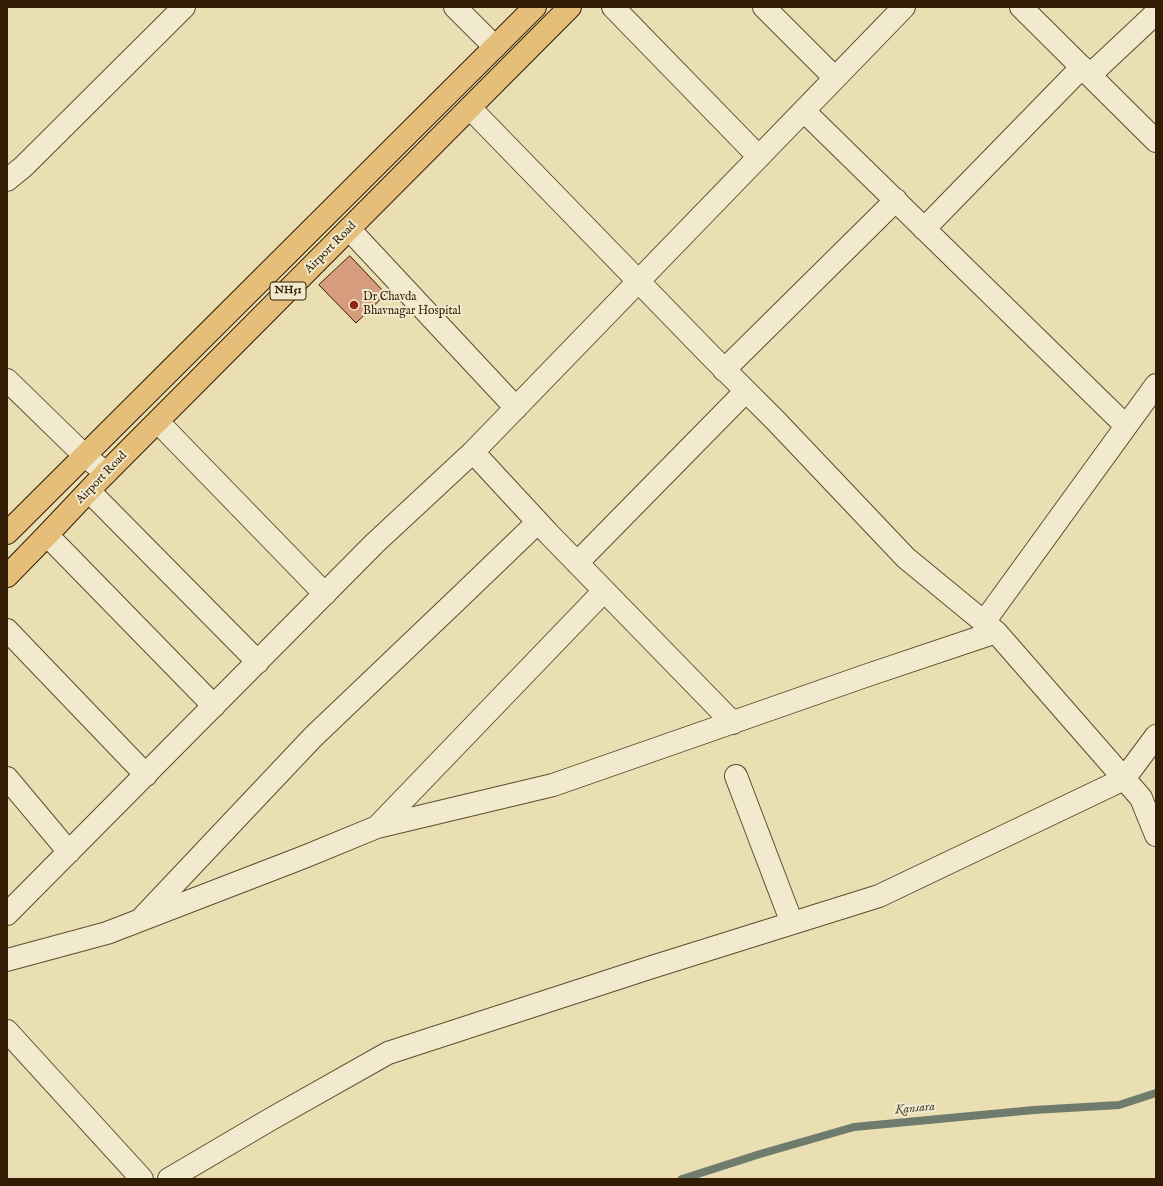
<!DOCTYPE html>
<style>
body{margin:0}
#map{position:relative;width:1163px;height:1186px;overflow:hidden;background:#eadeb3;font-family:"IM FELL English",serif}
canvas{display:block}
.frame{position:absolute;inset:0;border:8px solid #321c03;pointer-events:none}
</style>
<div id="map">
<canvas width="1163" height="1186"></canvas>
<div class="frame"></div>
</div>
<script>
const ctx = document.querySelector('canvas').getContext('2d');
ctx.lineJoin = 'round';
function stroke(path, color, width, dash) {
  ctx.strokeStyle = color;
  ctx.lineWidth = width;
  ctx.lineCap = dash ? 'butt' : 'round';
  ctx.setLineDash(dash || []);
  ctx.stroke(path);
}
function fill(path, color) {
  ctx.fillStyle = color;
  ctx.fill(path, 'evenodd');
}
function write(font, color, halo, rows, align = 'center') {
  ctx.font = font + ' "IM FELL English",serif';
  ctx.lineWidth = 4;
  ctx.setLineDash([]);
  ctx.textBaseline = 'middle';
  ctx.strokeStyle = halo;
  ctx.fillStyle = color;
  for (const [text, x, y, turn = 0] of rows) {
    ctx.save();
    ctx.translate(x, y);
    ctx.rotate((+turn || 0) * Math.PI / 180);
    ctx.textAlign = isNaN(turn) ? turn : align;
    if (halo) ctx.strokeText(text, 0, 0);
    ctx.fillText(text, 0, 0);
    ctx.restore();
  }
}
const stream = new Path2D(`
 M682,1179L760,1154L854,1127L1034,1110L1119,1105L1156,1093`);
const building = new Path2D(`
 M350,256L386,294L356,323L319,285Z`);
const street = new Path2D(`
 M455,7L495,47
 M613,7L759,157
 M764,7L835,78
 M1021,7L1156,141
 M1090,75L1156,13
 M470,108L711,356L776,421L906,558L996,632L1141,798L1156,835
 M804,111L1126,426
 M7,180L23,167L184,7
 M349,229L516,408
 M924,229L1082,67
 M724,370L896,200
 M7,380L85,456L106,473
 M158,422L325,594
 M89,491L258,662
 M47,535L214,706
 M577,563L746,391
 M984,622L1156,385
 M7,630L146,775
 M733,723L548,533L473,452L904,7
 M736,776L792,923
 M7,778L69,852
 M377,827L553,785L868,675L996,632
 M7,914L375,543L473,452
 M143,917L313,737L461,596L538,522
 M7,960L107,933L304,857L377,827L604,591
 M7,1031L142,1179
 M169,1179L271,1119L388,1053L652,967L879,896L1124,779L1156,736`);
const highway = new Path2D(`
 M7,533L535,7
 M7,576L47,535L96,483L570,7`);
const markers = [
 [354,305,5,"#8f2418"]
];
const shields = [
 [288,291,36]
];
const shieldNames = [
 ["NH51",288,291]
];
const streetNames = [
 ["Airport Road",331,248,-45],
 ["Airport Road",102,478,-46]
];
const poiNames = [
 ["Dr Chavda",363,298],
 ["Bhavnagar Hospital",363,312]
];
const waterNames = [
 ["Kansara",915,1109,-5]
];
stroke(stream, '#6f7b6c', 8);
fill(building, '#d79b7e');
stroke(building, '#321c03', 1);
stroke(street, '#604c2f', 24);
stroke(highway, '#321c03', 24);
stroke(street, '#f1eace', 22);
stroke(highway, '#e5bf7a', 22);
for (const [x, y, r, color] of markers) {
  const dot = new Path2D();
  dot.arc(x, y, r, 0, 2 * Math.PI);
  ctx.fillStyle = color;
  ctx.fill(dot);
  stroke(dot, '#f1eace', 1.5);
}
for (const [x, y, w] of shields) {
  const box = new Path2D();
  box.roundRect(x - w / 2, y - 9, w, 18, 3);
  ctx.fillStyle = '#f1eace';
  ctx.fill(box);
  stroke(box, '#321c03', 1);
}
write('bold 11px', '#321c03', null, shieldNames);
write('12px', '#321c03', '#f1eace', streetNames);
write('12px', '#321c03', '#f1eace', poiNames, 'left');
write('italic 13px', '#514c38', '#f1eace', waterNames);
</script>
